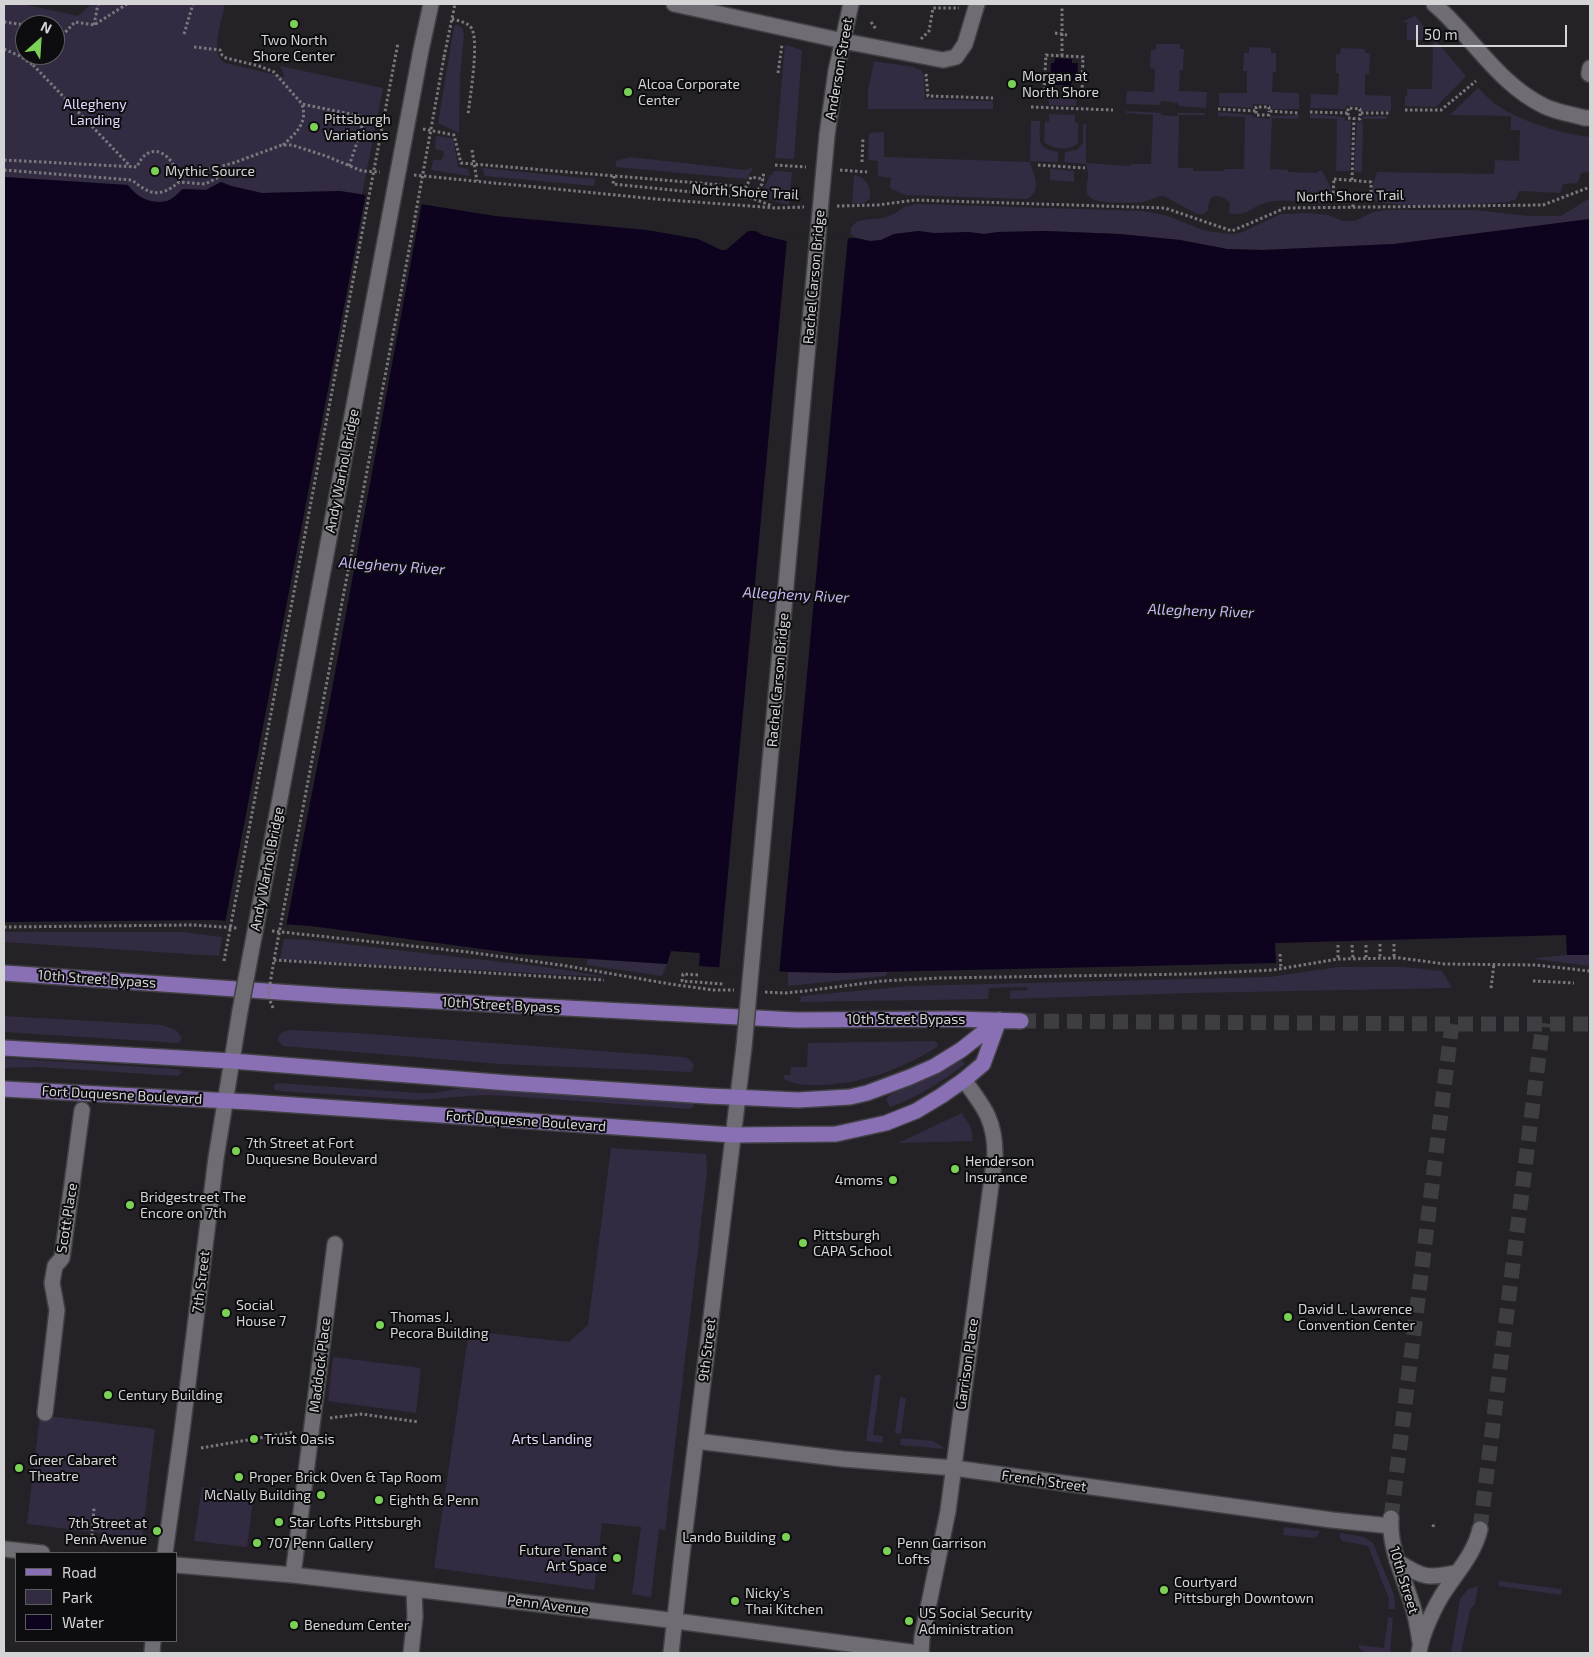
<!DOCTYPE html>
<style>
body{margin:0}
#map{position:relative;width:1594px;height:1657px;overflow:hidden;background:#242227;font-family:"Exo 2",sans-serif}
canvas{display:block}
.frame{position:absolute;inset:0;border:5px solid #d4d3d6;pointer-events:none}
.legend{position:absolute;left:15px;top:1552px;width:162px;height:90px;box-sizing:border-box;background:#0d0c0e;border:1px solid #5d5c5e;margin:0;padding:6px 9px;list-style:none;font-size:15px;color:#d4d3d6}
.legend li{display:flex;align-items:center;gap:10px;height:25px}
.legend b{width:25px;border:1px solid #5d5c5e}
.north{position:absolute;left:15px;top:15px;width:50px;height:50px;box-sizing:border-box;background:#0d0c0e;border:1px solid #5d5c5e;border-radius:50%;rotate:26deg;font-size:14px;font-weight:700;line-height:20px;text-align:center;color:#d4d3d6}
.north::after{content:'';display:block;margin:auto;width:18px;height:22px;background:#7ad156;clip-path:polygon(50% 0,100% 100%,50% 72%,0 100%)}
.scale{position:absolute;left:1416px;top:25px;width:151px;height:22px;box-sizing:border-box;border:2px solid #d4d3d6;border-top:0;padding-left:6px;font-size:15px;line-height:18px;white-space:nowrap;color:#d4d3d6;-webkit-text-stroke:4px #0d0c0e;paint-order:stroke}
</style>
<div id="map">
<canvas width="1594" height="1657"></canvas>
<div class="frame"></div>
<ul class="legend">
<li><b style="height:6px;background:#8970b5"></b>Road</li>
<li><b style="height:14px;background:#332b42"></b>Park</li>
<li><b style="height:14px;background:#0e031e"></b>Water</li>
</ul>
<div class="north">N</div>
<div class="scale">50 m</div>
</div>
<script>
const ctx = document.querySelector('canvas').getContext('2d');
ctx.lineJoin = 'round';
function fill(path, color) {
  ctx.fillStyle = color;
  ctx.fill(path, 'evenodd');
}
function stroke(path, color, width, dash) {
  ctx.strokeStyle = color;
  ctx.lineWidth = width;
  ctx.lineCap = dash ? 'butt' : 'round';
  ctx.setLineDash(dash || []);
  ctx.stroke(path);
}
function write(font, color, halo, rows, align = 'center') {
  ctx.font = font + ' "Exo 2",sans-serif';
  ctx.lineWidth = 4;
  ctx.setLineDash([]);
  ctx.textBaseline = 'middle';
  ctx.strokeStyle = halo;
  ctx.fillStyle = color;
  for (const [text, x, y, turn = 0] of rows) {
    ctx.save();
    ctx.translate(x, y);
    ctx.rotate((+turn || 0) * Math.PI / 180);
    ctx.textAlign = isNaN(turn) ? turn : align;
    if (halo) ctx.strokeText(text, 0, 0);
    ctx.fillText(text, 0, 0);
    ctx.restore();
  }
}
const green = new Path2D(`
 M4,4H22L78,16L92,4H225C222,19 209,54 225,63L285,77L280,66L383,88L362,194L340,191L262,193L231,186L221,182L206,190L183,189C178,193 172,200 167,201C152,205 136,197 128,185L4,177ZM25,25H55V55H25Z
 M1415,16L1466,76L1436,107L1405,106V96H1407V89H1432L1433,41L1407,40V22H1401Z
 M456,25C462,26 463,29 464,34L460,78L459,133L438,123L454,27Z
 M1156,44H1180V49H1184L1183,70H1180L1179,91L1207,92L1206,108L1179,106L1178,103L1161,101L1160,105L1126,104L1127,91L1154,92L1155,69L1150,68L1151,50H1156Z
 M785,45L802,50L794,159L775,158Z
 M1249,47L1271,48V53H1276V72H1273L1272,92L1299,93V109H1272L1271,105L1253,104V108L1219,106V93H1247V71H1243L1244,53H1249Z
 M1341,48L1365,49V53H1370L1369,74H1365V95L1391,96V111H1362L1361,107L1346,106L1345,109L1310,108L1311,94L1338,95L1339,73H1336V54H1340Z
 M874,61L913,67L922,71L924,77L925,99L993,101V109H868V91Z
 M1478,88C1483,93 1489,99 1495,104C1522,122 1558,133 1590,137V172L1581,173L1578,183L1563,184L1560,193L1519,191L1516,199L1508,202C1487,204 1387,209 1374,200L1372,188L1377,172L1494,174L1495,160L1519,161L1520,130H1511V116L1450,115Z
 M1049,98L1076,99V106L1049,105Z
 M1126,111L1161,113V115L1177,116L1178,113H1205V115H1179L1178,168H1193V171H1224L1225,169H1244L1245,117L1218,116V112L1252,115L1253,117L1269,119L1270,116L1299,115L1298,119L1272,118L1270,169L1288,170V172L1317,173L1318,171H1322C1327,181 1338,195 1324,203C1304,204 1281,196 1262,204C1251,208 1242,218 1229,213L1230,203C1225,197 1218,194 1211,198L1208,205V210L1204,214H1197L1164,196C1157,195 1150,201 1142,202C1132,203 1093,205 1088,195C1085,190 1088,181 1088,175C1088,172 1087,167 1086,164L1064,162L1065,152L1077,150L1083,143V124H1086V163L1130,166L1131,164H1151L1153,115L1126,113Z
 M1049,114L1075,115V123H1078V143C1068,151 1054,150 1044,142L1045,122H1049Z
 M1310,114L1345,117V120L1351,121L1350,171H1336L1337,119L1310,118Z
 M1363,116H1387V119H1363L1362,172H1354L1357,122H1362Z
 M1031,121H1040C1040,140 1036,149 1058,152V162L1030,161Z
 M879,132H884V157L1030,162C1034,175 1042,192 1027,199L905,195L890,188L891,178L878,176V161L868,160L869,133Z
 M436,136L453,138L458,167L468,169L470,176L431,170L433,160H441L444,155L443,151L435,149Z
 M630,157L745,170L753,167L747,179L616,167V161Z
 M482,168L595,179L594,186L485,176Z
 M1050,169L1074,171V182L1050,180Z
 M774,171L792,172L789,205L777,202L761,195L770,175H772Z
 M854,175C866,177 871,186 870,198C865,204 860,205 852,203Z
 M1590,198V219L1394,244L1263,250L1227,249L1180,240L1120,234L1045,231L998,232L984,234L969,232L934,234L919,231L894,234L881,240L870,241L856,238L851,234V228L856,222L863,220L883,218L894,214L904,207L916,204L1143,211L1168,216L1205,231L1232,234L1240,233L1281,214L1310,213L1328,215L1343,221H1355L1373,212L1387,210H1474L1529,216H1561Z
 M4,932H182L222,937L219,956L4,942Z
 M284,939L310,940L545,967L603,976V977L280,959Z
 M1567,955H1590V966L1535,959V958Z
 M587,959L667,964L662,976L587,965Z
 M1338,967H1403L1442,971L1452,988L1190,993L1010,999V991L1028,990L1027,987L989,988L988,999L800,1002L801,996L910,986L1270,977Z
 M788,972H887L886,976L788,986Z
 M4,1016L162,1025L176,1030L182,1038L179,1043L4,1032Z
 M289,1030L356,1033L683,1057L689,1059L694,1064L692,1071L689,1072L501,1064L283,1046L278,1041C278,1034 282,1032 289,1030Z
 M934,1041L938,1044L937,1047C900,1070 862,1084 818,1085C806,1085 795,1085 784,1079V1075H790L791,1067H807L808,1043Z
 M4,1058L176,1069L180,1070L181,1073L178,1076L38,1067L4,1068Z
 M961,1059L965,1064C941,1082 919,1097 890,1107L886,1099L893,1093Z
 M277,1083L417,1093H433L468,1087L692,1102L694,1106L690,1109L507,1096L484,1095L417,1100L279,1091L275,1090L273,1087L275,1084Z
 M962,1113L971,1128L973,1141L898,1143Z
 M611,1148L706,1154L707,1172L665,1530L659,1529L651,1597L632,1594L641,1527L602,1523L594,1590L434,1568L469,1331L569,1342L588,1325Z
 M333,1357L421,1368L416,1413L328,1401Z
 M875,1375H881L873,1435L883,1436L882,1443L866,1441Z
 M900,1397L906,1398L901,1434L895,1433Z
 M40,1415L155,1429L142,1538L27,1524Z
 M901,1438L933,1441L946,1449L900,1445Z
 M202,1487L254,1493L247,1547L194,1541Z
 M1284,1527L1320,1531L1317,1537L1313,1538L1283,1535Z
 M1340,1533L1364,1537L1373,1543L1394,1595L1395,1609H1388L1389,1599L1368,1546L1342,1541L1340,1538Z
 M1499,1581L1562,1589L1561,1595L1499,1586Z
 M1478,1586L1475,1604L1470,1610L1461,1653H1451L1460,1599L1468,1589Z
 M1388,1617L1393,1618L1390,1653C1379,1653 1367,1656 1359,1648V1645L1384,1648Z`);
const water = new Path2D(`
 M1055,58L1072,59V63H1078L1077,81H1072L1071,85H1054V81H1050L1051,63H1054Z
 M4,177L128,185C136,197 152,205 167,201C172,200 178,193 183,189L206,190L221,182L231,186L262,193L340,191L495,216L647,230L698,239L721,250H726L748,231H756L762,235L786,241L856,238L870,241L881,240L894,234L919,231L934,233L969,232L984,234L998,232L1045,231L1120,234L1180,240L1227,249L1263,250L1394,244L1590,219V955H1567L1566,935L1275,943L1276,963L835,973L788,972L699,966L700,953L671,951L667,964L519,954L311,926L214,920L4,922Z`);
const pier = new Path2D(`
 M366,193L422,202L330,700L286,927L225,923Z
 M848,236L779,974L719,970L787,239Z`);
const minorTunnel = new Path2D(`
 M1391,1518L1452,1024
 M1480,1529L1543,1023`);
const majorTunnel = new Path2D(`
 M1021,1021L1452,1024H1590`);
const path = new Path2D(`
 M452,19C459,21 468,22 472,29C479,45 470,96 468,115
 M4,22L26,25
 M871,22L876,29
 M94,25L98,4
 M1055,33L1067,35
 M184,34L193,4
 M921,39L929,31L933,8H959
 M55,43L75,22L94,25L127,4
 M194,47L220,50L222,55L226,58L259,66L274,72L302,104L390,122
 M4,49L20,56L33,65L43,55
 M1046,55L1083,57L1082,92L1044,90Z
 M1062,56V7
 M444,57L455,4
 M33,65L131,167
 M778,73L782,45
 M926,74L928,96L993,98
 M1031,107L1113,110
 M1218,109L1256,111V107H1269V111L1299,113
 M1405,110H1441L1476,81
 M1256,111V115H1269V111
 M1310,112L1348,113V108L1360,109V113H1391
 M1348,113V118L1360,119V113
 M423,129L454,135L461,163L746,187L751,177L764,179
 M283,145C296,133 308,123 302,104
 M472,150L477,181
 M4,160L137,167C147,143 167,149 176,170L196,171L211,169L233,163L282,145H292L326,156L362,171L380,172
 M862,162L863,137
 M775,165L806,167
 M1038,165L1085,168
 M349,166L361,131L363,117
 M4,170L132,180C150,195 160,198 179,182L205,184L217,178V167
 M840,170L867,172
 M414,175L656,199L776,208L804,207
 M614,176L613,184L752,198L772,206
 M1334,179L1371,182V196L1333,194Z
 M1352,180L1354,118
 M752,198L762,184L764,172
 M837,206L878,205L915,200L1165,208L1232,231L1285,208L1543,205L1590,187
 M1353,207V196
 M4,927L193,925L238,928
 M272,931L468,952L567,966L670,984L713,990H734
 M1380,944V958
 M1394,944V959
 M1338,945V959
 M1352,945L1353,959
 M1366,945V959
 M1280,954L1281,969
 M274,960L604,980
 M698,975L683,974L682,981L723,984
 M1533,981L1574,983
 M1491,988L1494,964
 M765,992L784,993L805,991L882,981L939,978L1192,974L1273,970L1338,959L1400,958L1445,964L1535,965L1590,971
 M330,1418L361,1414L419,1422
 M201,1448L294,1432
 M1433,1527L1434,1522
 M92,1536L94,1508`);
const minor = new Path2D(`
 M674,4L843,41L943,60L956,57L965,44L977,4
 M1434,4C1472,36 1497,83 1544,106C1556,112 1571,114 1585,118H1590
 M421,50L431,4
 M1589,74L1590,68
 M827,135L836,71L851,4
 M45,1413L57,1310L52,1283L55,1266L62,1258L82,1110
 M696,1441L843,1459L954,1468L1332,1520L1391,1526
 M1391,1518C1389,1548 1403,1575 1412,1604C1416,1616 1418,1629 1420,1642
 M4,1549L42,1553
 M165,1553L182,1431L216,1158L240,1011
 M1397,1561C1422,1578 1429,1579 1458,1572
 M176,1565L293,1575L414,1589L653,1618L918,1653
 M293,1575L335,1244
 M152,1653L153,1641
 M411,1653L415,1617L414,1589
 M671,1653L682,1555L744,1047
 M921,1653L922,1637L948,1511L995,1155C995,1120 984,1107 964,1080
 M1419,1653C1421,1635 1435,1605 1446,1589C1458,1571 1475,1552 1480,1529`);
const major = new Path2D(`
 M4,973L337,996L796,1020L954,1019L1021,1021
 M4,1048L232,1061L509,1083L708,1096L798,1100L850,1097L867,1093L910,1077L935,1066L961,1050L999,1020
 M4,1089L250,1102L733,1135L836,1134L886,1123L916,1111L941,1096L964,1080L983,1064L999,1020`);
const pathBridge = new Path2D(`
 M224,961L398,43
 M273,1008L268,996L274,960L410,245L444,57`);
const minorBridge = new Path2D(`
 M240,1011L421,50
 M744,1047L827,135`);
const markers = [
 [294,24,5,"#7ad156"],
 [1012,84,5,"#7ad156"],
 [628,92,5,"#7ad156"],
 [314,127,5,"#7ad156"],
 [155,171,5,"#7ad156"],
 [236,1151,5,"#7ad156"],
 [955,1169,5,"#7ad156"],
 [893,1180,5,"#7ad156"],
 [130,1205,5,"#7ad156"],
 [803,1243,5,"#7ad156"],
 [226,1313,5,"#7ad156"],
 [1288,1317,5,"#7ad156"],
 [380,1325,5,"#7ad156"],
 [108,1395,5,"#7ad156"],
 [254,1439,5,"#7ad156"],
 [19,1468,5,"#7ad156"],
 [239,1477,5,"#7ad156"],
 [321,1495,5,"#7ad156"],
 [379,1500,5,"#7ad156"],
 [279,1522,5,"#7ad156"],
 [157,1531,5,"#7ad156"],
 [786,1537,5,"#7ad156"],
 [257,1543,5,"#7ad156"],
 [887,1551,5,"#7ad156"],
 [617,1558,5,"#7ad156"],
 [1164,1590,5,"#7ad156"],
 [735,1601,5,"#7ad156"],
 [909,1621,5,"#7ad156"],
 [294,1625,5,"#7ad156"]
];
const poiNames = [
 ["Two North",294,40,"center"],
 ["Shore Center",294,56,"center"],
 ["Morgan at",1022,76],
 ["North Shore",1022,92],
 ["Alcoa Corporate",638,84],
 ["Center",638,100],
 ["Pittsburgh",324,119],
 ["Variations",324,135],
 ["Mythic Source",165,171],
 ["7th Street at Fort",246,1143],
 ["Duquesne Boulevard",246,1159],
 ["Henderson",965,1161],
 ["Insurance",965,1177],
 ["4moms",883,1180,"right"],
 ["Bridgestreet The",140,1197],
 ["Encore on 7th",140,1213],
 ["Pittsburgh",813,1235],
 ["CAPA School",813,1251],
 ["Social",236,1305],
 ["House 7",236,1321],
 ["David L. Lawrence",1298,1309],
 ["Convention Center",1298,1325],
 ["Thomas J.",390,1317],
 ["Pecora Building",390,1333],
 ["Century Building",118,1395],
 ["Trust Oasis",264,1439],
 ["Greer Cabaret",29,1460],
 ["Theatre",29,1476],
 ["Proper Brick Oven & Tap Room",249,1477],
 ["McNally Building",311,1495,"right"],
 ["Eighth & Penn",389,1500],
 ["Star Lofts Pittsburgh",289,1522],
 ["7th Street at",147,1523,"right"],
 ["Penn Avenue",147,1539,"right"],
 ["Lando Building",776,1537,"right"],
 ["707 Penn Gallery",267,1543],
 ["Penn Garrison",897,1543],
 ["Lofts",897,1559],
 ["Future Tenant",607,1550,"right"],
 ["Art Space",607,1566,"right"],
 ["Courtyard",1174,1582],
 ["Pittsburgh Downtown",1174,1598],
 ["Nicky's",745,1593],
 ["Thai Kitchen",745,1609],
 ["US Social Security",919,1613],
 ["Administration",919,1629],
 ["Benedum Center",304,1625]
];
const streetNames = [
 ["Anderson Street",839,69,-80],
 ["North Shore Trail",745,192,3],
 ["North Shore Trail",1350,196,-1],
 ["Rachel Carson Bridge",814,277,-85],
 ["Andy Warhol Bridge",342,471,-79],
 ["Rachel Carson Bridge",778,680,-85],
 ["Andy Warhol Bridge",267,869,-79],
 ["10th Street Bypass",97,979,4],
 ["10th Street Bypass",501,1005,3],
 ["10th Street Bypass",906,1019],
 ["Fort Duquesne Boulevard",122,1095,3],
 ["Fort Duquesne Boulevard",526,1121,4],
 ["Scott Place",67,1218,-81],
 ["7th Street",201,1282,-83],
 ["9th Street",707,1350,-83],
 ["Garrison Place",967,1364,-82],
 ["Maddock Place",320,1365,-83],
 ["French Street",1044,1481,8],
 ["10th Street",1404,1580,73],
 ["Penn Avenue",548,1605,7]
];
const parkNames = [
 ["Allegheny",95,104],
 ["Landing",95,120],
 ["Arts Landing",552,1439]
];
const waterNames = [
 ["Allegheny River",392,566,4],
 ["Allegheny River",796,595,3],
 ["Allegheny River",1201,611,2]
];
fill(green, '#332b42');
fill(water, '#0e031e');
fill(pier, '#242227');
stroke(minorTunnel, '#3e3d41', 15, [15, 8]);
stroke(majorTunnel, '#3e3d41', 15, [15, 8]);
stroke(minor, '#414043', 18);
stroke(major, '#414043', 18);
stroke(path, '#7a787c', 3, [2.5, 2.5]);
stroke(minor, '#6f6d73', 15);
stroke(major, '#8970b5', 15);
stroke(minorBridge, '#414043', 18, []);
stroke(pathBridge, '#7a787c', 3, [2.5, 2.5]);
stroke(minorBridge, '#6f6d73', 15);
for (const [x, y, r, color] of markers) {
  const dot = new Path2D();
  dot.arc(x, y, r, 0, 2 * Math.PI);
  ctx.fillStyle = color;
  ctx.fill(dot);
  stroke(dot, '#0d0c0e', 2);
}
write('14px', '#d4d3d6', '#0d0c0e', poiNames, 'left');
write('14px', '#d4d3d6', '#0d0c0e', streetNames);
write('14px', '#e4d9ff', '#0d0c0e', parkNames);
write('italic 15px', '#c9b6f4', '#0d0c0e', waterNames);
</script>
